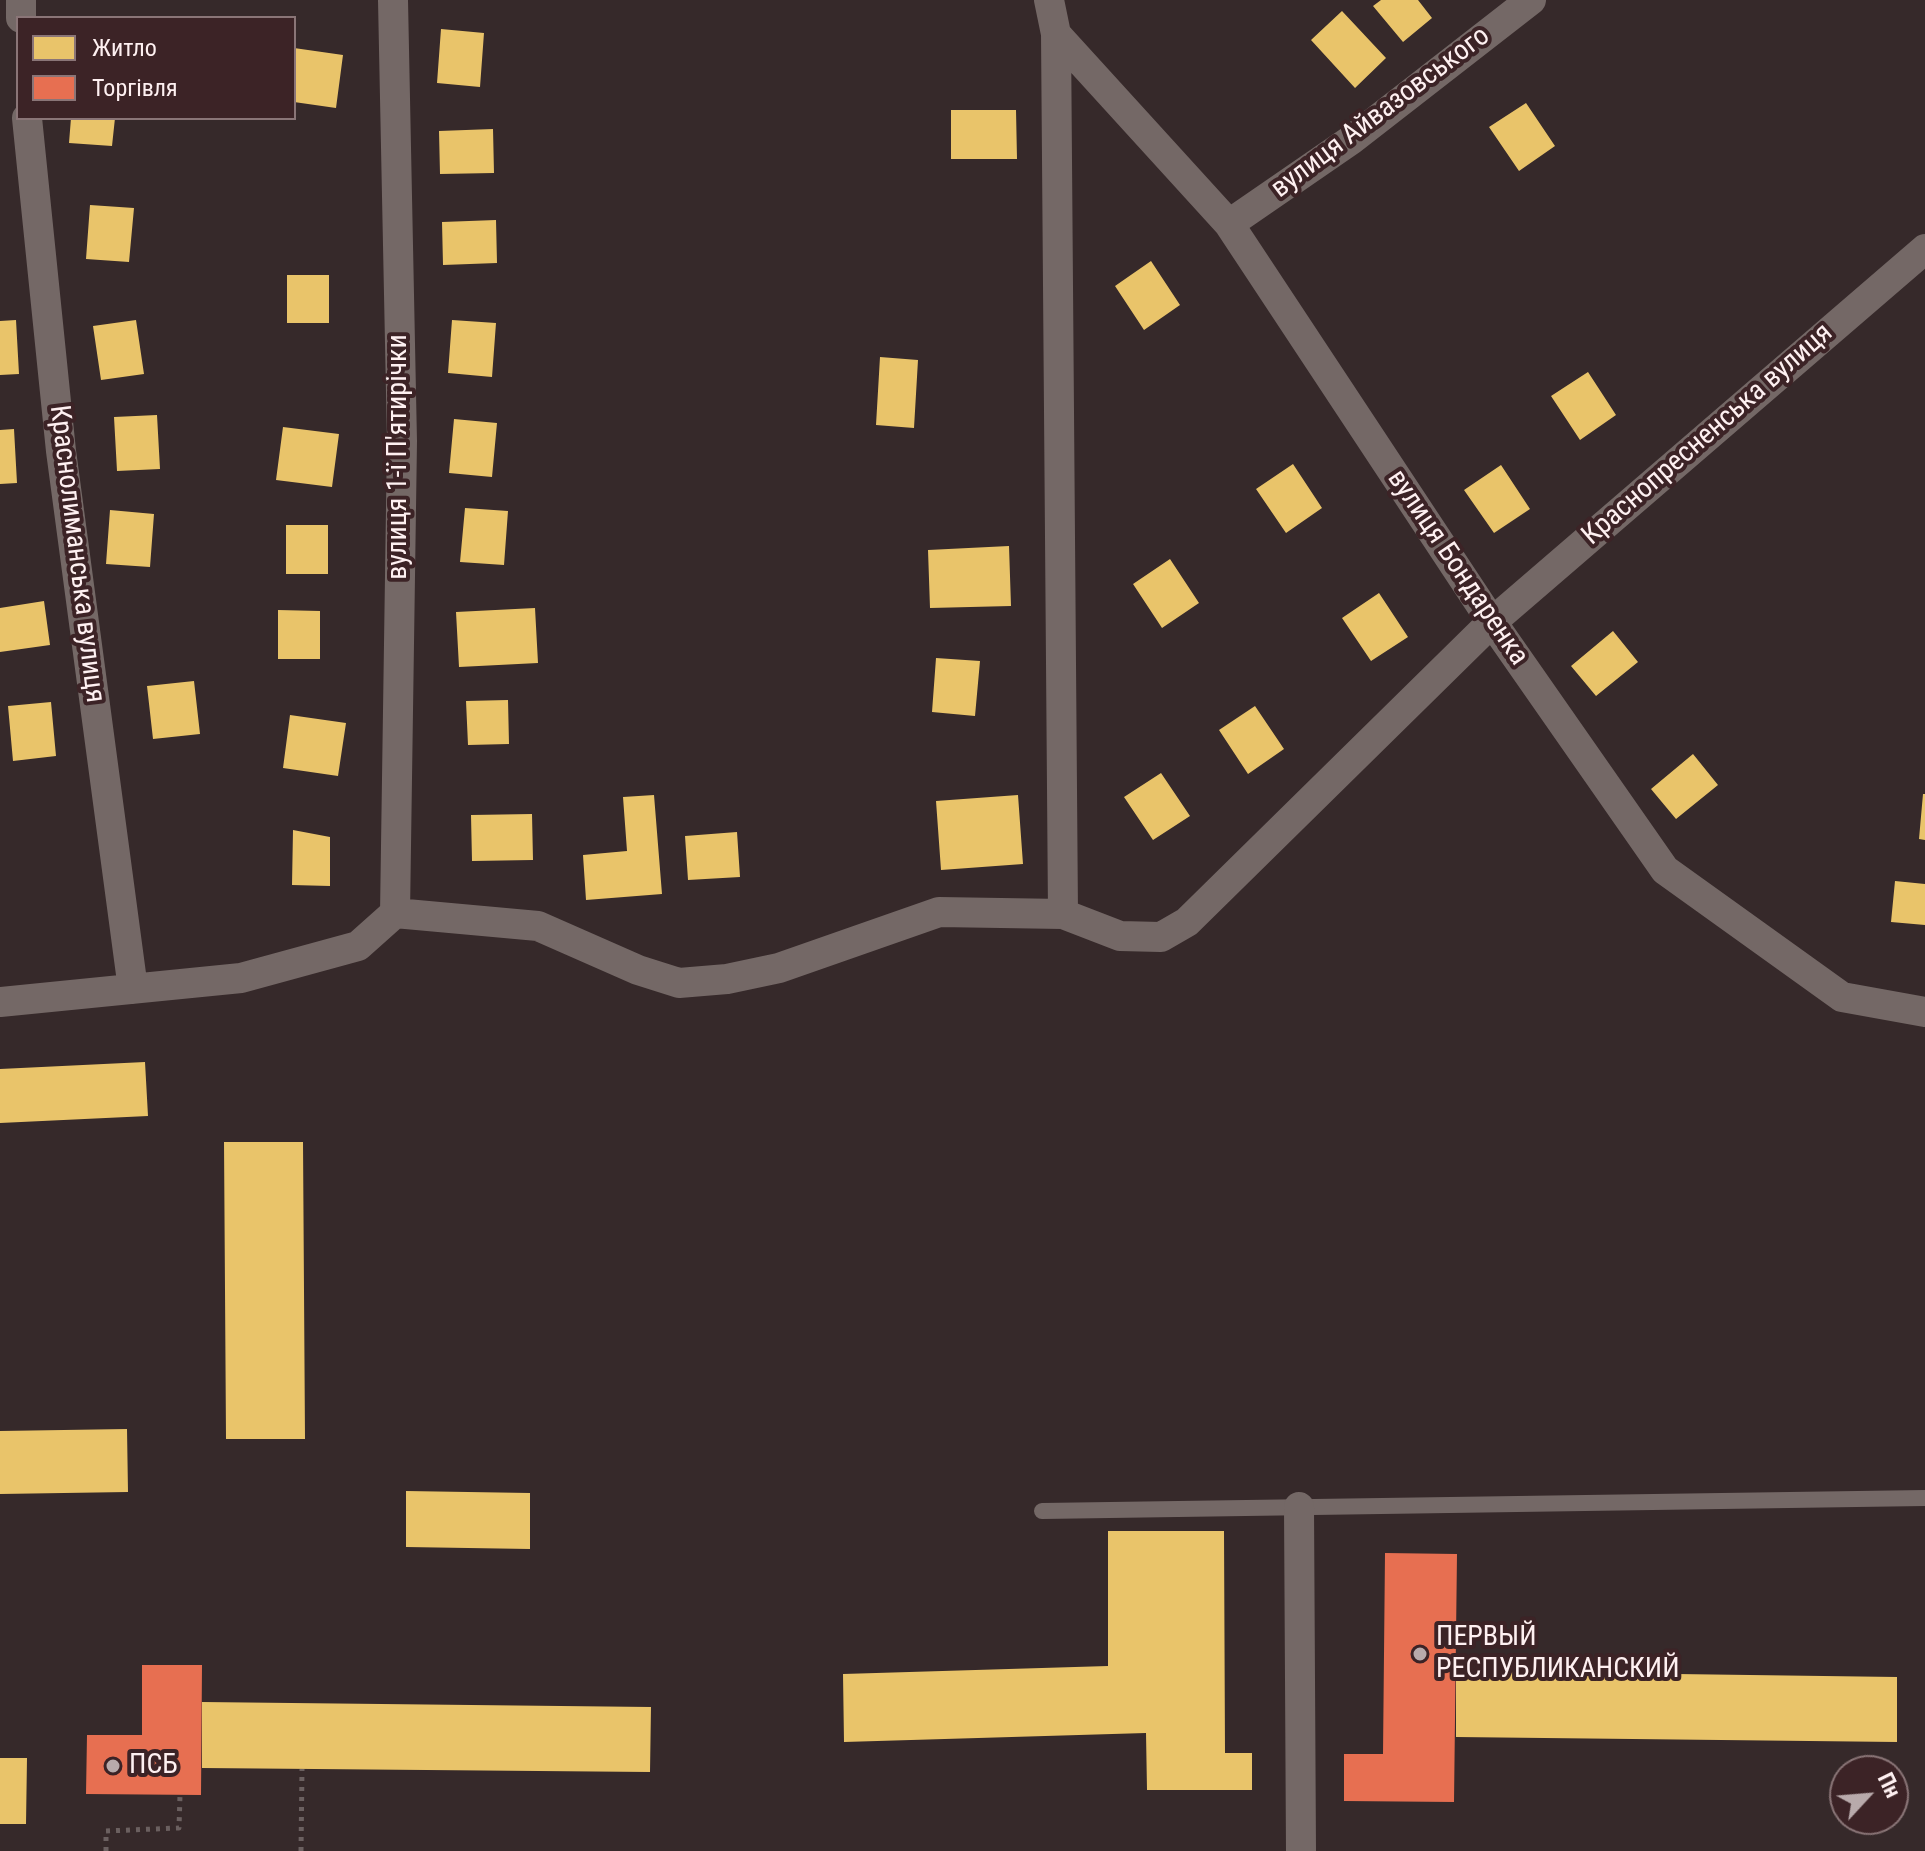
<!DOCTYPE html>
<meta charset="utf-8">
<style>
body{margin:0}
#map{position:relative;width:1925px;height:1851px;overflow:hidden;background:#36292a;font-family:"Roboto Condensed",sans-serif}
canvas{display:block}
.legend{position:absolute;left:16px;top:16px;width:280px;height:104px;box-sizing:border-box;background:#3c2326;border:2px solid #8a7577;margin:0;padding:10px 14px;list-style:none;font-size:24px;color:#fef0f1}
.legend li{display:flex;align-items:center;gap:16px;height:40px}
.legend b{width:40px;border:2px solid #8a7577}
.north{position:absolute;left:1829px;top:1755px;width:80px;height:80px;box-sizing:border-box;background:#3c2326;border:2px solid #8a7577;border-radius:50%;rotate:64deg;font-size:22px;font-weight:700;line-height:32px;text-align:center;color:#fef0f1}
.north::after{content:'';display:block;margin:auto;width:28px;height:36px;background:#b8aaab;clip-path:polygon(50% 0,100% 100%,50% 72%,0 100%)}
</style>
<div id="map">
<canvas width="1925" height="1851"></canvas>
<ul class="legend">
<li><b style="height:22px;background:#e9c46a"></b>Житло</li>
<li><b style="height:22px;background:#e76f51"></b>Торгівля</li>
</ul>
<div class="north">Пн</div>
</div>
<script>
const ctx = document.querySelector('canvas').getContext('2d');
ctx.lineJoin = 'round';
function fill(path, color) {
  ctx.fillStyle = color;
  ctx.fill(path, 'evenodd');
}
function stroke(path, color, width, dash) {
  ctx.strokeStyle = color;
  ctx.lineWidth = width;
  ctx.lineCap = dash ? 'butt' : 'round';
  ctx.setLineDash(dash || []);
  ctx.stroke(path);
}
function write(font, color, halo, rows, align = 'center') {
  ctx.font = font + ' "Roboto Condensed",sans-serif';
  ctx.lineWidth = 8;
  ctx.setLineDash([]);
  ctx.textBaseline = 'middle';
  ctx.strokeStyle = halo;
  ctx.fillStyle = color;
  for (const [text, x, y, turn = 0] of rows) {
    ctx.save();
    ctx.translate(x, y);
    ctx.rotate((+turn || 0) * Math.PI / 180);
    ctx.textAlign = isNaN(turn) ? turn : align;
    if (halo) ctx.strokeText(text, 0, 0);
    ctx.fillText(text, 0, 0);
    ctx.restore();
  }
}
const homes = new Path2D(`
 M1381,0H1418L1432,18L1403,42L1373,6Z
 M1342,11L1386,58L1355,88L1311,40Z
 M441,29L484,33L480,87L437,83Z
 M294,48L343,55L336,108L294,102Z
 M1526,103L1555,146L1519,171L1489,127Z
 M951,110H1016L1017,159H951Z
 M71,118H115L112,146L69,143Z
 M493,129L494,173L440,174L439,131Z
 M90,205L134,208L129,262L86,259Z
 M496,220L497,263L443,265L442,222Z
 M1151,261L1180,305L1144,330L1115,286Z
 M287,275H329V323H287Z
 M16,320L19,374L0,375V321Z
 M136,320L144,374L101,380L93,326Z
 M452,320L496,323L492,377L448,373Z
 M880,357L918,360L914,428L876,425Z
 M1588,372L1616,415L1580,440L1551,396Z
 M157,415L160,469L117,471L114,417Z
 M454,419L497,423L492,477L449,473Z
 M283,427L339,434L332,487L276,480Z
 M14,429L17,483L0,484V430Z
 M1293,464L1322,508L1286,533L1256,489Z
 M1501,465L1530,509L1494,533L1464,490Z
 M465,508L508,511L504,565L460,562Z
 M110,510L154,514L150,567L106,564Z
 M286,525H328V574H286Z
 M1009,546L1011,606L930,608L928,550Z
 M1170,559L1199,603L1162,628L1133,584Z
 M1379,593L1408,637L1371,661L1342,618Z
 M44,601L50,645L0,652V608Z
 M535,608L538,663L459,667L456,612Z
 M278,610L320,611V659H278Z
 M1613,631L1638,662L1596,696L1571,666Z
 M936,658L980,661L975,716L932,712Z
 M194,681L200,734L153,739L147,686Z
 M508,700L509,744L468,745L466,701Z
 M51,702L56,756L13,761L8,706Z
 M1255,706L1284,749L1248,774L1219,730Z
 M290,715L346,723L338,776L283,768Z
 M1693,754L1718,785L1676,819L1651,789Z
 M1161,773L1190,816L1153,840L1124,797Z
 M1923,794H1925V840L1919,839Z
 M654,795L662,894L586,900L583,855L627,851L623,797Z
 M1018,795L1023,864L941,870L936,801Z
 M532,814L533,860L472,861L471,815Z
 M293,830L330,837V886L292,885Z
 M737,832L740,877L688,880L685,836Z
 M1895,881L1925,884V925L1891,922Z
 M145,1062L148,1116L0,1123V1069Z
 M224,1142H303L305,1439H226Z
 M127,1429L128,1492L0,1494V1431Z
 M406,1491L530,1493V1549L406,1547Z
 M1108,1531H1224L1225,1753H1252V1790H1147L1146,1733L844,1742L843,1674L1108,1666Z
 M1456,1671L1897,1677V1742L1456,1737Z
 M202,1702L651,1707L650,1772L202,1768Z
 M0,1758H27L26,1824H0Z`);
const shops = new Path2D(`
 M1385,1553L1457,1554L1454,1802L1344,1801V1754H1383Z
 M142,1665H202L201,1795L86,1794L87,1735H142Z`);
const path = new Path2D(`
 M106,1851V1831L179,1828L180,1795
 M301,1851L302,1769`);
const lane = new Path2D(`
 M1042,1511L1925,1498`);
const street = new Path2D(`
 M393,0L402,441L395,913
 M1049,0L1056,34L1229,224L1492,622L1665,870L1842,997L1925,1012
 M21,18V0
 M1056,34L1063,914
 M27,118L61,451L133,989
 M1229,224L1351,140L1531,0
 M0,1002L241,978L358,946L395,913L538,926L638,970L679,983L727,979L779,968L939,912L1063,914L1120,936L1161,937L1187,922L1492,622L1925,249
 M1299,1507L1301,1851`);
const markers = [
 [1420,1654,8,"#b8aaab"],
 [113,1766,8,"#b8aaab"]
];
const streetNames = [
 ["вулиця Айвазовського",1381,113,-37],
 ["Краснопресненська вулиця",1708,435,-41],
 ["вулиця 1-ї П'ятирічки",399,457,-90],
 ["Краснолиманська вулиця",76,554,83],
 ["вулиця Бондаренка",1457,568,56]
];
const poiNames = [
 ["ПЕРВЫЙ",1436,1638],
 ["РЕСПУБЛИКАНСКИЙ",1436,1670],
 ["ПСБ",129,1766]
];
fill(homes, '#e9c46a');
fill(shops, '#e76f51');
stroke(path, '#6b6060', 5, [4, 6]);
stroke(lane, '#746866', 16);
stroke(street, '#746866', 30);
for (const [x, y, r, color] of markers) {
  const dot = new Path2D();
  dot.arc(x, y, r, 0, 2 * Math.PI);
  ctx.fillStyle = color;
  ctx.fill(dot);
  stroke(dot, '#3c2326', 3);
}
write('28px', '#fef0f1', '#3c2326', streetNames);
write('28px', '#fef0f1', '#3c2326', poiNames, 'left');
</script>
